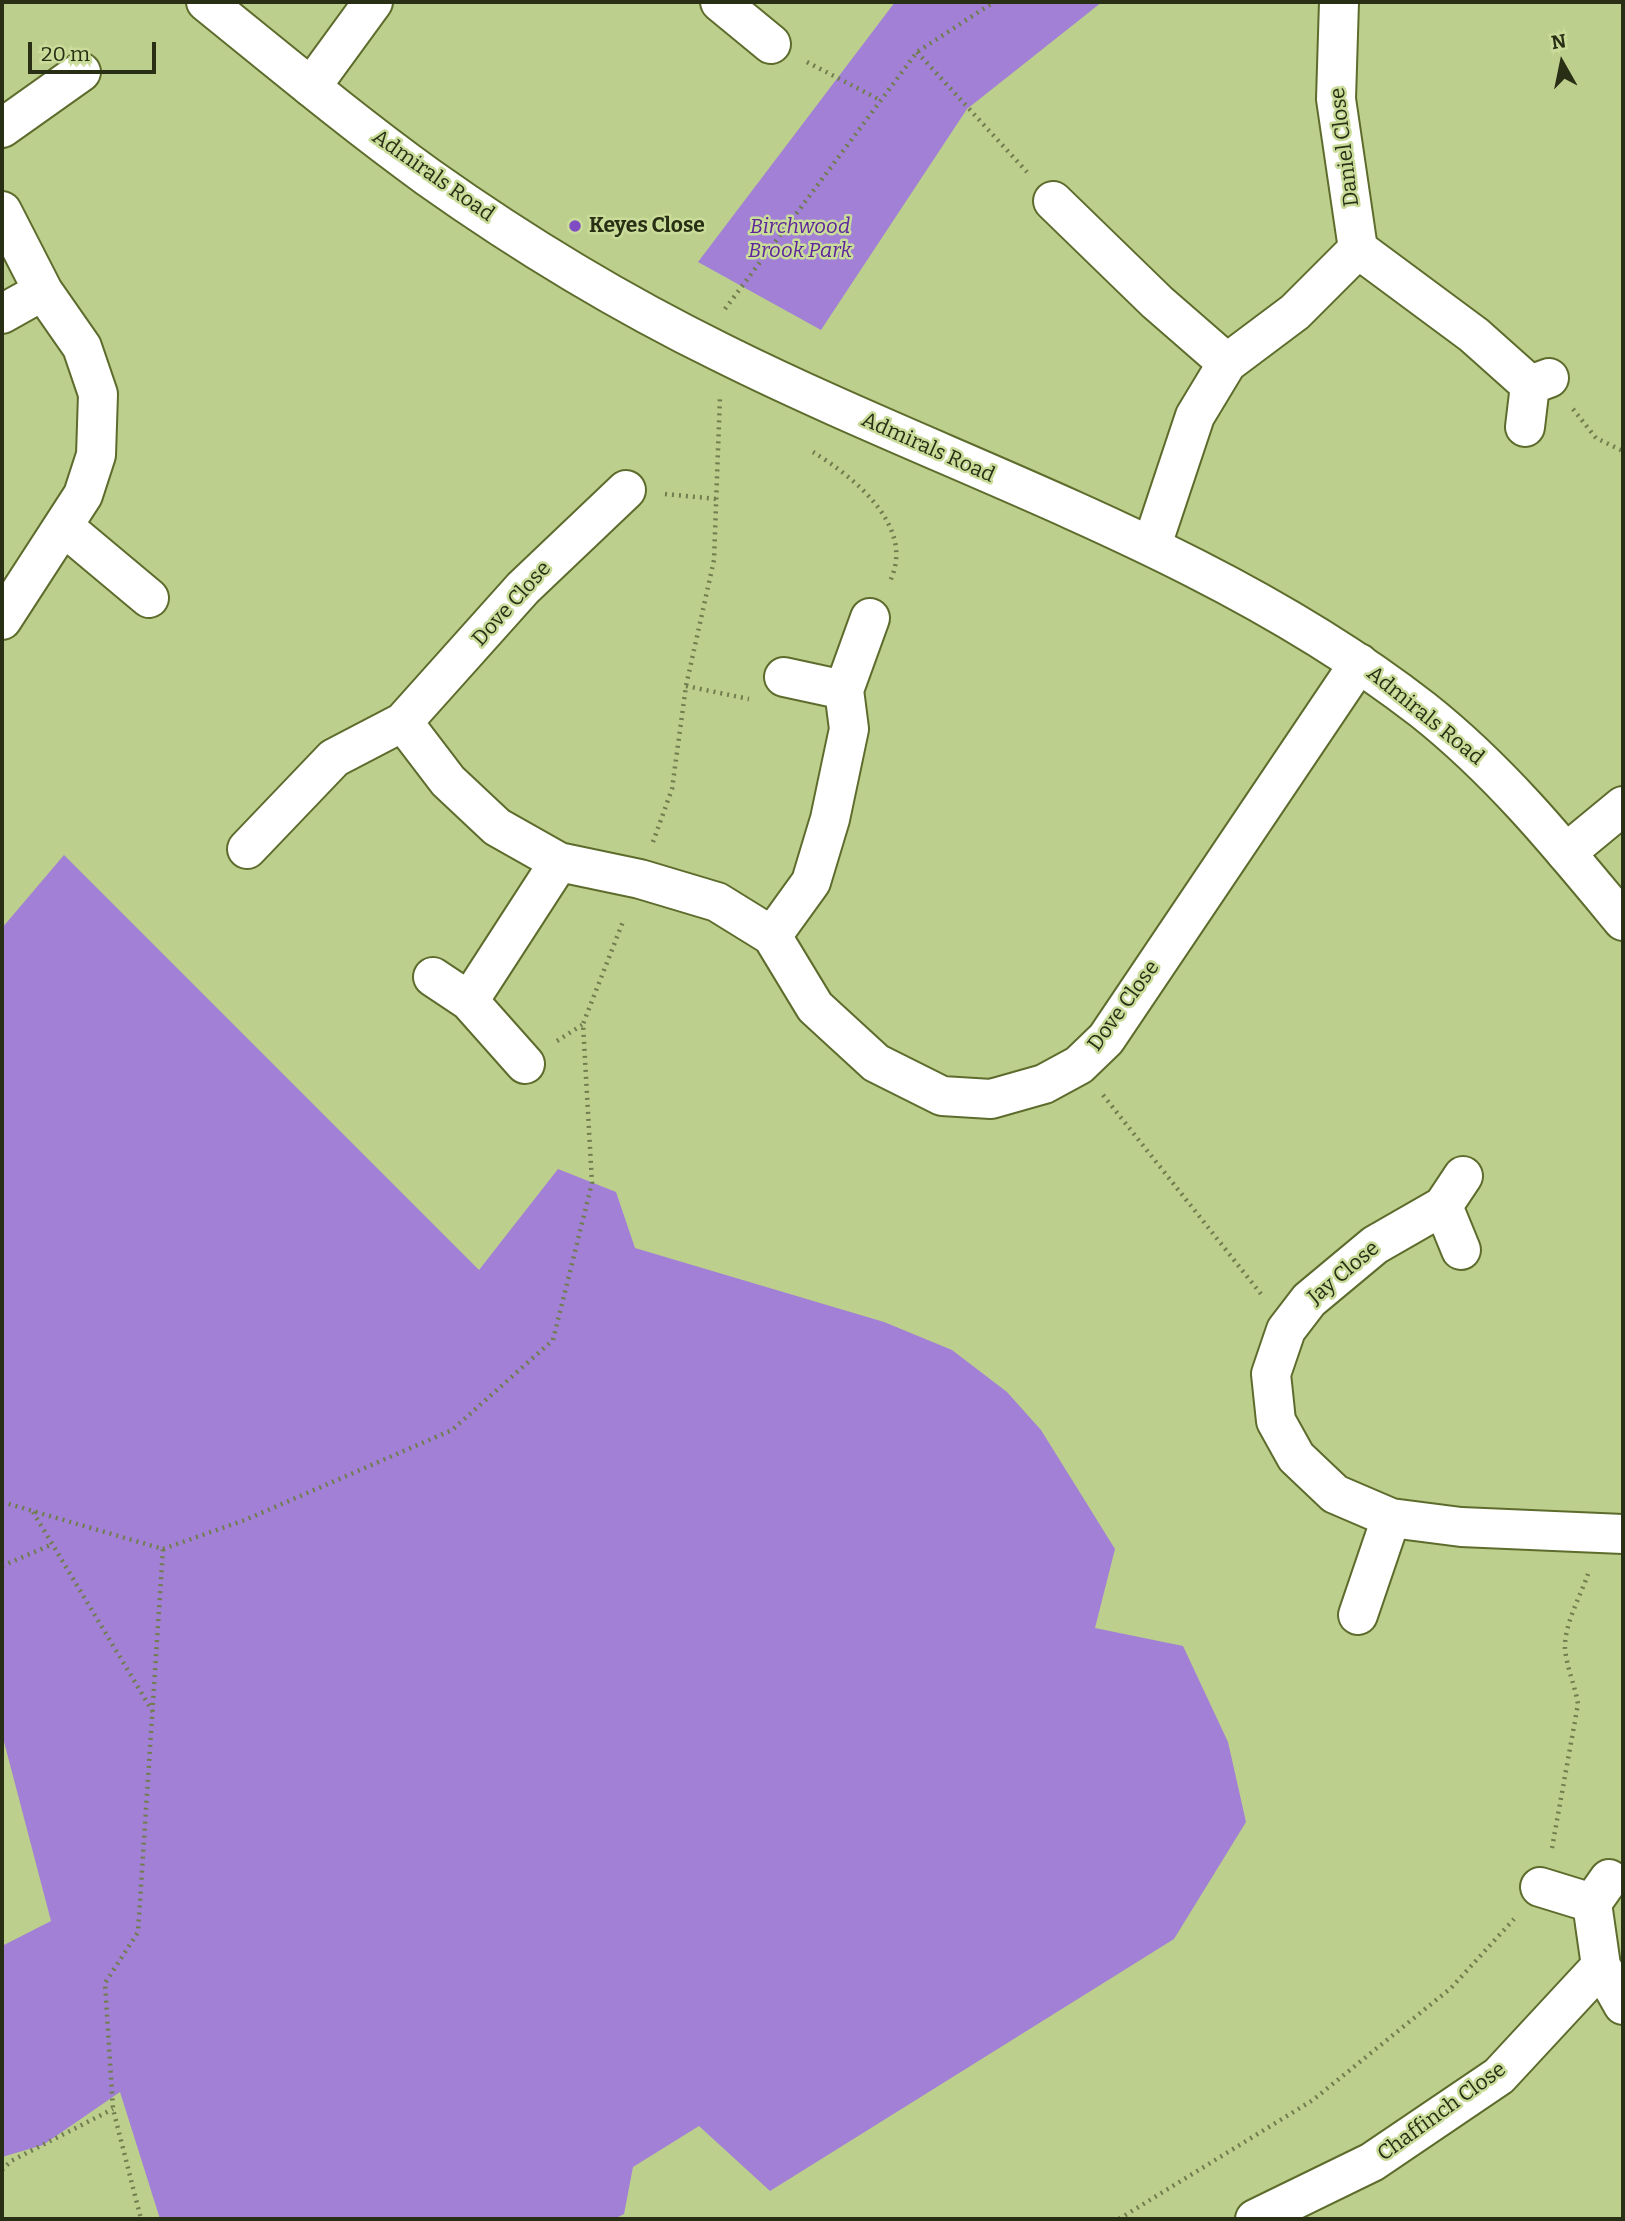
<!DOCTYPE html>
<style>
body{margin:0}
#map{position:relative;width:1625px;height:2221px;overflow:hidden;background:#bdcf8c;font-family:Bitter,serif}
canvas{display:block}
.frame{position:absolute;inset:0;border:4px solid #292f15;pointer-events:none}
.north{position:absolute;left:1527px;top:28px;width:70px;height:70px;-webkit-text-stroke:5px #cadc99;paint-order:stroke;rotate:351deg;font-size:19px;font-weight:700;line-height:28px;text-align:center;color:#292f15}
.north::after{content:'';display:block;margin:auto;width:24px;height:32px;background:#292f15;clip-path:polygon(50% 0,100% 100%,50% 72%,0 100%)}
.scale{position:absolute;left:28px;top:42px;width:128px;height:32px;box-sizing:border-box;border:4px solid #292f15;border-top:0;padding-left:9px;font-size:21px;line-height:24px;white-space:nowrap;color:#292f15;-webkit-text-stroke:5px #cadc99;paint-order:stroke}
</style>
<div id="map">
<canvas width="1625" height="2221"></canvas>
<div class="frame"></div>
<div class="north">N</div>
<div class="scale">20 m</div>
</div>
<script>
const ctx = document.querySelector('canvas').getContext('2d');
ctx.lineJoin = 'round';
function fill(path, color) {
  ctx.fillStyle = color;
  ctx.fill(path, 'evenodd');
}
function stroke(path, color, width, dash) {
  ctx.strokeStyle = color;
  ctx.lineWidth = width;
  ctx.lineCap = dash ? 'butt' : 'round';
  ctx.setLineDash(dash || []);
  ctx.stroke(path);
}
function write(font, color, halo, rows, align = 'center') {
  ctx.font = font + ' Bitter,serif';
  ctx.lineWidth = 5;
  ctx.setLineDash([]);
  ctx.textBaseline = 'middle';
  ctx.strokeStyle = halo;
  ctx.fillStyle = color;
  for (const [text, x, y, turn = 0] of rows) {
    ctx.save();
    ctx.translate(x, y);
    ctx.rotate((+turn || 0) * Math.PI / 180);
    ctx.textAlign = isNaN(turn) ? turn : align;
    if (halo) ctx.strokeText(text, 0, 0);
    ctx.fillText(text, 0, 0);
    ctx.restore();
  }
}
const green = new Path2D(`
 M895,2H1102L967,109L821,330L698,262Z
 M64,855L479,1270L558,1169L616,1192L635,1248L884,1322L952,1350L1007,1392L1041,1430L1115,1549L1095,1628L1183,1646L1228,1742L1246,1822L1174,1939L770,2191L699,2126L633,2167L624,2214L614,2219H160L120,2092L43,2145L2,2157V1946L51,1921L2,1734V928Z`);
const path = new Path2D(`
 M917,52L1027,172
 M807,62L880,100
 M725,309L917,52L994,2
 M1573,409L1596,438L1623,451
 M813,452C854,477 918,528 889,583
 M665,494L717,499
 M686,686L749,699
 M653,842L672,789L686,686L714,560L720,396
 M557,1041L582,1025
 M1103,1095L1261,1294
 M2,1502L163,1549L138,1932L105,1983L113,2109L141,2219
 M33,1512L153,1712
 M163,1549L245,1520L452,1430L553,1340L592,1183L583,1024L624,919
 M2,1566L53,1544
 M1552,1848L1578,1704C1575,1686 1567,1668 1565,1649C1564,1625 1580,1597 1588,1574
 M2,2170L11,2161L113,2109
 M1119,2219L1313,2100L1451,1988L1514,1919`);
const minor = new Path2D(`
 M720,2L771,44
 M311,87L373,2
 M2,128L81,72
 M1053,201L1157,302L1227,363
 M2,211L43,291L82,347L98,394L96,455L83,495L2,620
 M1358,249L1474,335L1530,385
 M2,314L43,291
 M1525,427L1530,385L1549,378
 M63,526L149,598
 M1152,545L1195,416L1227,363L1295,312L1358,249L1336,99L1339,2
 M784,677L844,690
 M403,722L448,781L497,827L559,862L640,879L717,902L772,936L815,1007L876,1063L942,1096L991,1099L1044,1084L1079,1065L1106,1039L1359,663
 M247,849L334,758L403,722L523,588L626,490
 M1566,853L1623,806
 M772,936L811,882L830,819L849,729L844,690L870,618
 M433,977L469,1001L525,1064
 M469,1001L559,862
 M1463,1176L1443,1206L1375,1245L1309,1300L1286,1330L1271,1374L1276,1421L1296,1457L1335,1494L1391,1518L1461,1527L1623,1534
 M1443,1206L1461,1250
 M1358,1615L1391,1518
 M1540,1887L1592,1903L1609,1879
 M1592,1903L1601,1966L1623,2005
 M1255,2219L1372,2162L1499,2076L1601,1966`);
const tertiary = new Path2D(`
 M206,2C279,61 352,122 428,177C521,243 620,303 722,353C957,470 1215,548 1423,710C1500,771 1561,846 1623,921`);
const markers = [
 [575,226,7,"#804cc4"]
];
const streetNames = [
 ["Daniel Close",1345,147,-97],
 ["Admirals Road",433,176,35],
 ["Admirals Road",928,448,24],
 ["Dove Close",512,604,-48],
 ["Admirals Road",1425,716,39],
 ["Dove Close",1124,1006,-54],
 ["Jay Close",1344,1273,-40],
 ["Chaffinch Close",1442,2112,-36]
];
const poiNames = [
 ["Keyes Close",589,226]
];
const parkNames = [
 ["Birchwood",800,227],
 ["Brook Park",800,251]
];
fill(green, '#a180d6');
stroke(minor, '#5d6c2c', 42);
stroke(tertiary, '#5d6c2c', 42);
stroke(path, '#717d4f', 4.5, [2, 5]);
stroke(minor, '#fff', 38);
stroke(tertiary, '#fff', 38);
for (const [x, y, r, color] of markers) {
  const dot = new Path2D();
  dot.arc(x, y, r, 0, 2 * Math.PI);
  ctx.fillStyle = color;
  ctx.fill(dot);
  stroke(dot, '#cadc99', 2.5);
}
write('21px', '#292f15', '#cadc99', streetNames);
write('bold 21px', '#292f15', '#cadc99', poiNames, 'left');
write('italic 21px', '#5e259c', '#cadc99', parkNames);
</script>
